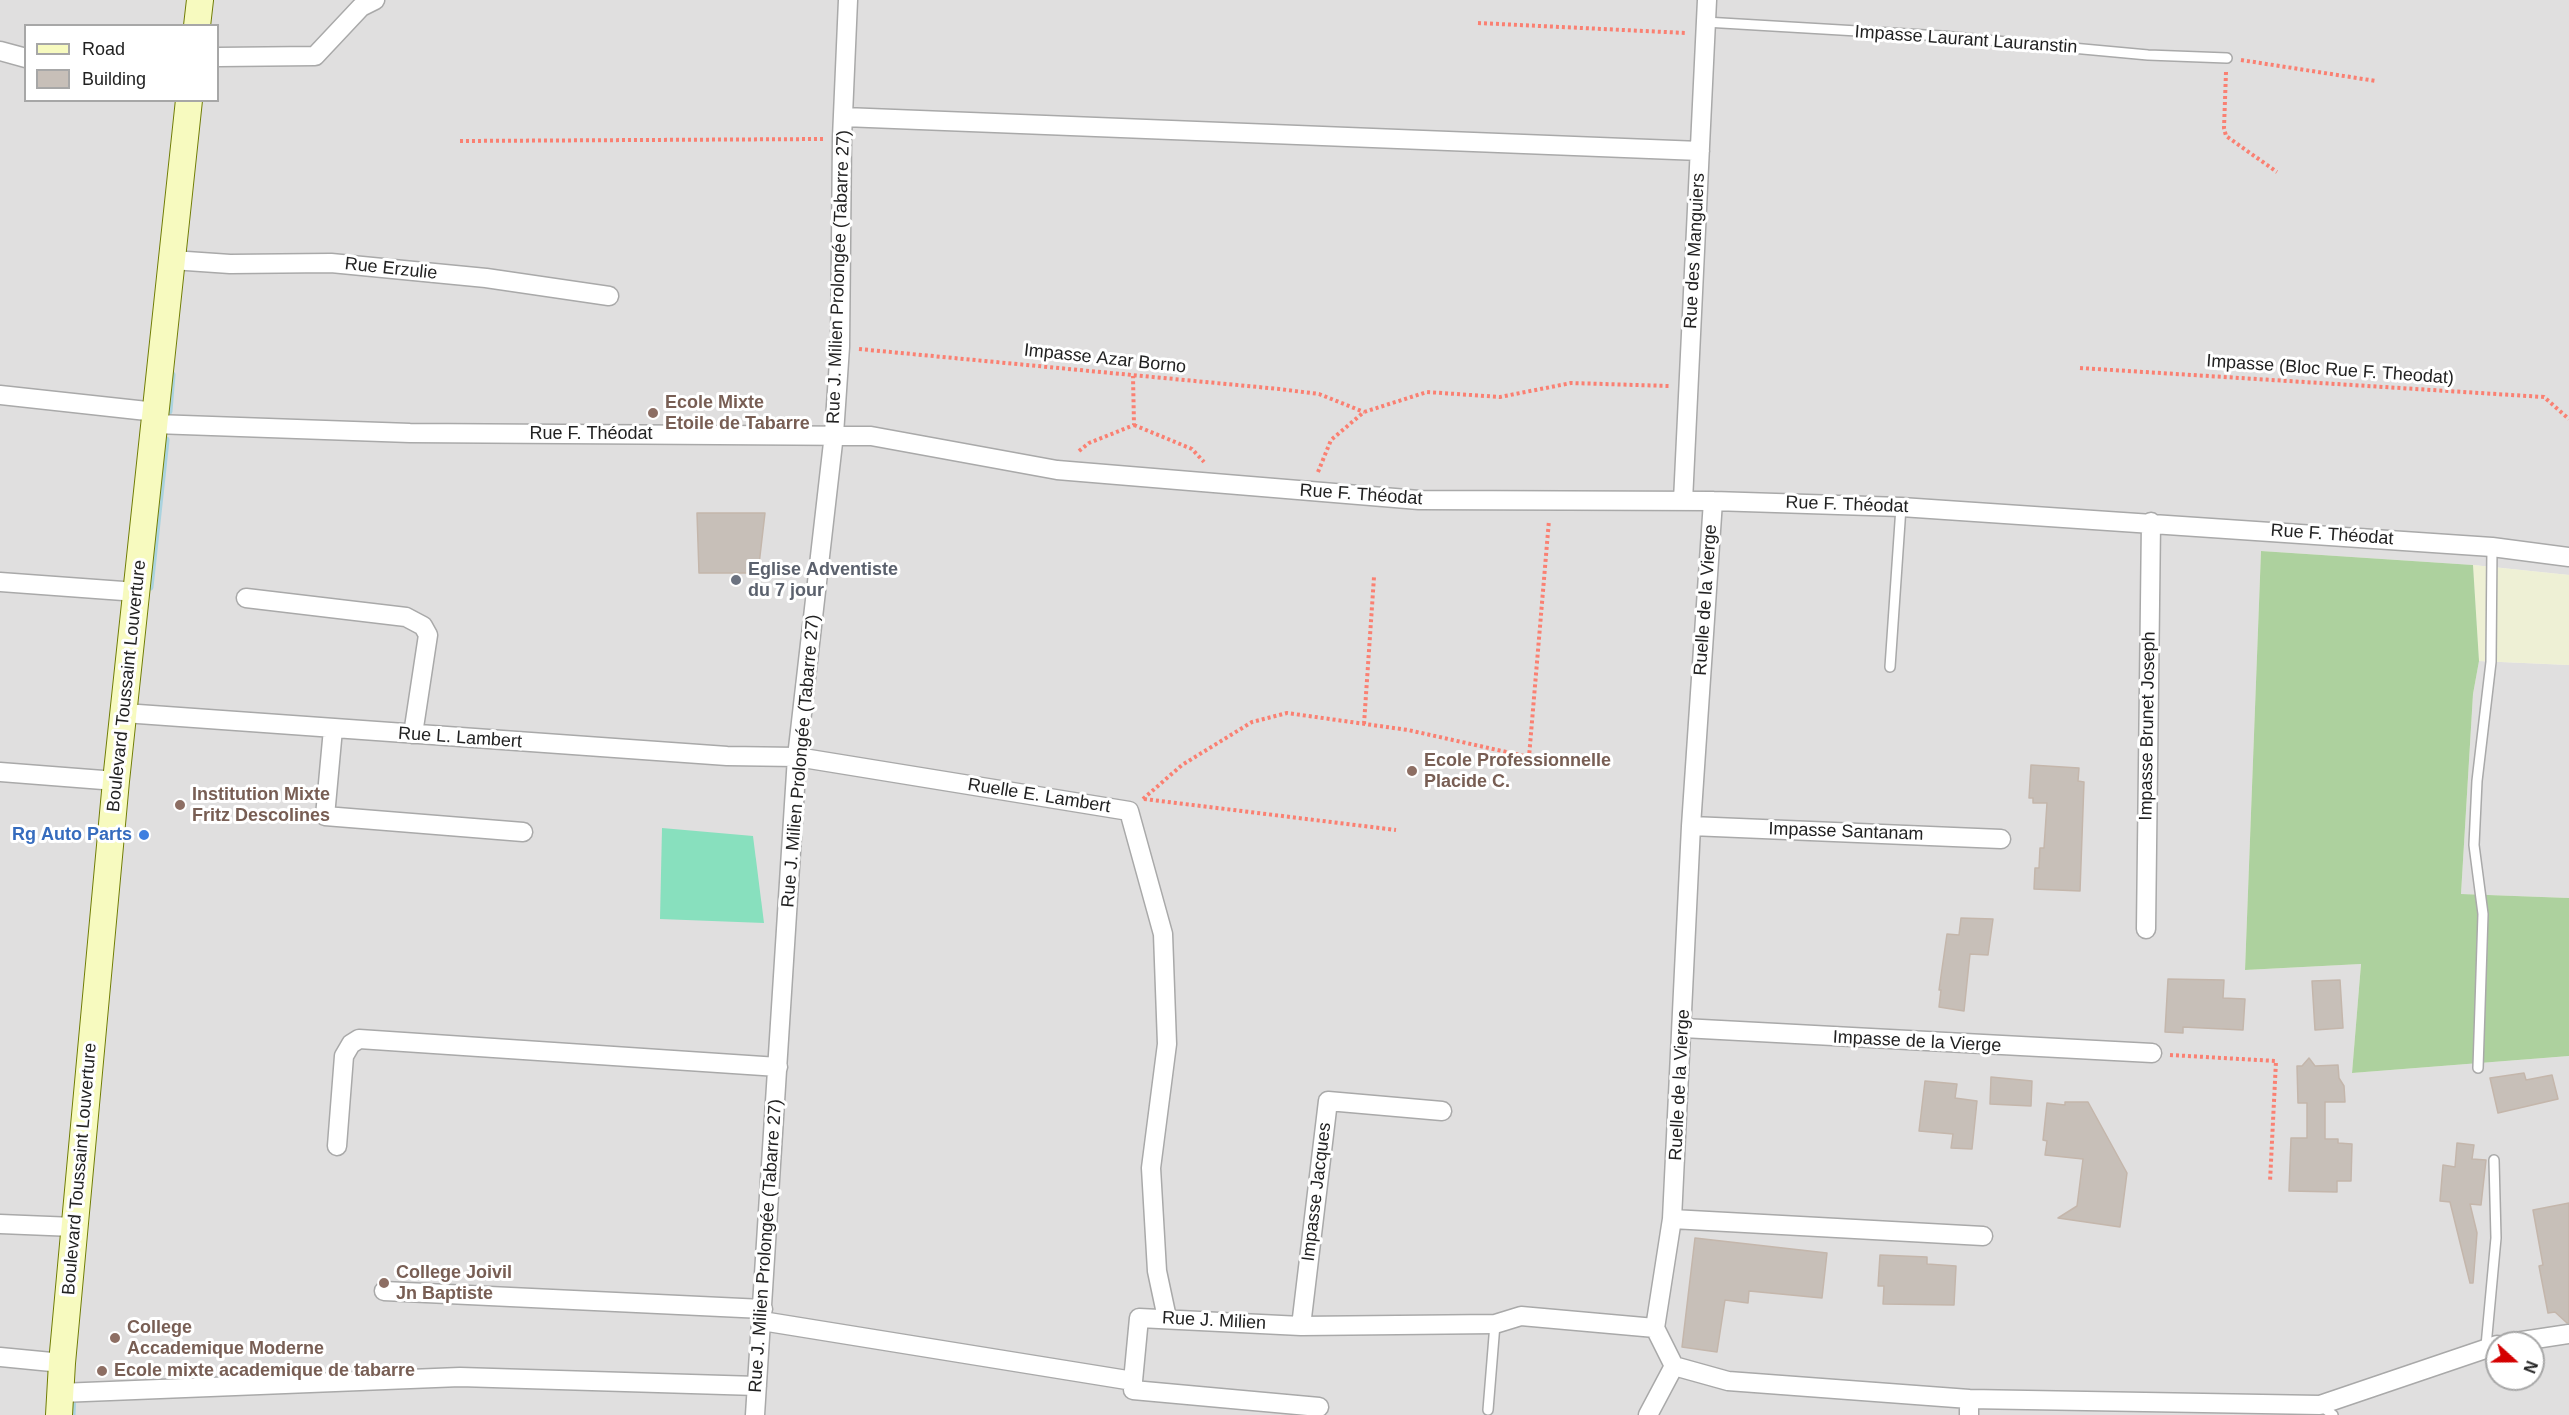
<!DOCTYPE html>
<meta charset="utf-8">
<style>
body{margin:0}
#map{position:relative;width:2569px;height:1415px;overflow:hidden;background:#f2efe9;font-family:Helvetica,sans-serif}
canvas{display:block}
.legend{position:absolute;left:24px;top:24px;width:195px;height:78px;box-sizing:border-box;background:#fff;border:2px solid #a7a7a7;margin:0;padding:8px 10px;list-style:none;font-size:18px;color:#222}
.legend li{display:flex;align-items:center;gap:12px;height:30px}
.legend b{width:30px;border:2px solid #a7a7a7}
.north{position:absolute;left:2485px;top:1331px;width:60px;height:60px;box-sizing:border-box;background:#fff;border:2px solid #a7a7a7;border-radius:50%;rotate:111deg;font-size:16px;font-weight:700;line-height:24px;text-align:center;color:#222}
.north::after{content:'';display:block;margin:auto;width:21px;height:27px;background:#d40000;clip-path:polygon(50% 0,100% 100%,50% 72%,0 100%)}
</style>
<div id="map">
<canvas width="2569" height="1415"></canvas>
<ul class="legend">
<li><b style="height:8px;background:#f7fabf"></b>Road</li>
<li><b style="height:16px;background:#c7bfb8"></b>Building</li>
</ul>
<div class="north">N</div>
</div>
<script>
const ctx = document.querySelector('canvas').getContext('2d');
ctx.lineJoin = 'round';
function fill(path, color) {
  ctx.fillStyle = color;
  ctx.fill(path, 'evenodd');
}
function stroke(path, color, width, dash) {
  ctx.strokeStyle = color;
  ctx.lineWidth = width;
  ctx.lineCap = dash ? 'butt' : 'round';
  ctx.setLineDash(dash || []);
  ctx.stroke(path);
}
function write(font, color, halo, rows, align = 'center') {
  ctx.font = font + ' Helvetica,sans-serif';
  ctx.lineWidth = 6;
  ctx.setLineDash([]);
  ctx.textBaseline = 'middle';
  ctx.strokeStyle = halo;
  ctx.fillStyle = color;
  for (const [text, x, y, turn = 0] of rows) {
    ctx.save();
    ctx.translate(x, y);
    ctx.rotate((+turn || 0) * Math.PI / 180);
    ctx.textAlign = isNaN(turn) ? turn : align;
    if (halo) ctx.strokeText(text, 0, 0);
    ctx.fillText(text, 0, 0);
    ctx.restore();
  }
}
const residential = new Path2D(`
 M0,0H2569V575L2473,565L2261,551L2245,970L2361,964L2352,1073L2569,1056V1415H0ZM26,26H218V100H26ZM2497,1343H2533V1379H2497Z
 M2479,661L2569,665V898L2461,894L2473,694Z`);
const farmland = new Path2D(`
 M2473,565L2569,575V665L2479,661Z`);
const forest = new Path2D(`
 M2261,551L2473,565L2479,661L2473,694L2461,894L2569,898V1056L2352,1073L2361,964L2245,970Z`);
const pitch = new Path2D(`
 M662,828L753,836L764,923L660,919Z`);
const stream = new Path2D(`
 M169,411L172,375
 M150,587L166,440
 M72,1415L73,1394`);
const building = new Path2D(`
 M697,513H765L758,573H699Z
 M2031,765L2079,768L2078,781L2084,782L2080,891L2034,889L2035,868H2039L2040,848H2044L2047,803H2033V798H2029Z
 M1961,918L1993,919L1988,955L1970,954L1964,1011L1939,1007L1941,990H1939L1947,934L1959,935Z
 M2168,979L2224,980L2223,998L2245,999L2243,1030L2183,1027V1033L2165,1032Z
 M2340,980L2343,1028L2315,1030L2312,981Z
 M2309,1058L2315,1066L2338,1065L2339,1078L2344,1086L2345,1102H2325V1139H2338V1143L2352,1144L2351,1181H2337V1192L2289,1191L2291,1138H2307V1103H2298L2297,1066H2302Z
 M2524,1073L2526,1080L2552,1075L2558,1099L2498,1113L2490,1078Z
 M1991,1077L2032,1081L2031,1106L1990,1104Z
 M1925,1081L1957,1084L1955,1098L1977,1101L1972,1149L1951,1148L1953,1134L1919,1131Z
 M2065,1102H2088L2127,1173L2120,1227L2058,1218L2077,1206L2083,1159L2045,1155L2047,1141L2043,1140L2047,1103L2065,1105Z
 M2457,1143L2474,1145L2472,1159L2486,1160L2481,1205L2470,1204L2477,1233L2473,1283H2470L2450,1202L2440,1201L2443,1165L2455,1167Z
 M2569,1203V1323H2567L2555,1312L2548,1313L2539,1266L2543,1265L2533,1210Z
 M1695,1238L1827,1253L1822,1298L1749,1291L1748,1303L1725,1300L1717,1352L1682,1347Z
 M1880,1255L1927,1257V1264L1956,1266L1954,1305L1883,1304L1884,1286H1878Z`);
const path = new Path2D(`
 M1478,23L1686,33
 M2241,60L2376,81
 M2226,72L2224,128L2226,136L2277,172
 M460,141L823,139
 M859,349L1279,389L1319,394L1364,412
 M2080,368L2544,397L2569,419
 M1134,425L1192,449L1204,462
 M1079,451L1089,443L1134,425L1133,376
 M1318,472L1331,440L1364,412L1427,392L1500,397L1571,383L1669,386
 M1364,724L1374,577
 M1143,799L1182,765L1252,722L1287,713L1408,730L1529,757L1549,520
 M1144,799L1396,830
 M2170,1055L2276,1061L2270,1182`);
const lane = new Path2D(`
 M1705,22L1942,36L2148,55L2227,58
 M1890,667L1901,507
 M2478,1068L2483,914L2474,845L2477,781L2491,662L2492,547
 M2486,1346L2496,1238L2494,1160
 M2320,1405L2333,1415
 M1488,1410L1495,1324`);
const street = new Path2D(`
 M0,51L26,58
 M218,57L315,56L361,7L375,0
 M844,117L1700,151
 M172,260L230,264L331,263L486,278L609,296
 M0,395L156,412
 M155,424L410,433L871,436L1057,470L1419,500L1713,501L1901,507L2492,547L2569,557
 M1683,501L1707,0
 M1713,501L1691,826L1672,1219L1655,1328L1674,1366L1728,1381L1969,1399
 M0,582L137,592
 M246,598L406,617L423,626L428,635L413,734
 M124,713L727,756L797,757L1129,811L1163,934L1167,1044L1151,1168L1157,1271L1167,1318
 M333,729L325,816L523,832
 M0,772L116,781
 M1691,826L2001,839
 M2146,929L2151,522
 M1683,1028L2152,1053
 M337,1146L344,1056L351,1044L359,1039L778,1067
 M1672,1219L1983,1236
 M0,1224L74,1227
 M384,1291L763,1309
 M762,1321L1133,1381L1139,1318L1301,1326L1495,1324L1521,1316L1655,1328
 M1301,1326L1328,1101L1442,1111
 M2509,1343L2569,1334
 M0,1357L62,1363
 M1133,1381V1390L1319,1407
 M60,1393L460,1377L757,1386
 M755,1415L797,757L834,434L840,347L842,138L848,0
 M1648,1415L1674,1366
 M1969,1415V1399L2320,1405L2497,1345`);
const secondary = new Path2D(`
 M197,26L200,0
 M59,1415L62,1363L116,781L189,100`);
const markers = [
 [653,413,6,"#8d6e63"],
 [736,580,6,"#6b7280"],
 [1412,771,6,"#8d6e63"],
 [180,805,6,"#8d6e63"],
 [144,835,6,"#3f7fe0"],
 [384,1283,6,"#8d6e63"],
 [115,1338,6,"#8d6e63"],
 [102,1371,6,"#8d6e63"]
];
const streetNames = [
 ["Impasse Laurant Lauranstin",1966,40,4],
 ["Rue des Manguiers",1695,251,-87],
 ["Rue Erzulie",391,269,6],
 ["Rue J. Milien Prolongée (Tabarre 27)",839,277,-88],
 ["Impasse Azar Borno",1105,359,6],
 ["Impasse (Bloc Rue F. Theodat)",2330,370,4],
 ["Rue F. Théodat",591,434],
 ["Rue F. Théodat",1361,495,4],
 ["Rue F. Théodat",1847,505,2],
 ["Rue F. Théodat",2332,535,4],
 ["Ruelle de la Vierge",1706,600,-86],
 ["Boulevard Toussaint Louverture",127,686,-84],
 ["Impasse Brunet Joseph",2148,726,-89],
 ["Rue L. Lambert",460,738,4],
 ["Rue J. Milien Prolongée (Tabarre 27)",801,761,-85],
 ["Ruelle E. Lambert",1039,796,9],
 ["Impasse Santanam",1846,832,2],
 ["Impasse de la Vierge",1917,1042,3],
 ["Ruelle de la Vierge",1680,1085,-87],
 ["Boulevard Toussaint Louverture",80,1169,-85],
 ["Impasse Jacques",1317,1192,-83],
 ["Rue J. Milien Prolongée (Tabarre 27)",766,1246,-86],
 ["Rue J. Milien",1214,1321,3]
];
const educationNames = [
 ["Ecole Mixte",665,403],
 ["Etoile de Tabarre",665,424],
 ["Ecole Professionnelle",1424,761],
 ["Placide C.",1424,782],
 ["Institution Mixte",192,795],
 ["Fritz Descolines",192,816],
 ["College Joivil",396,1273],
 ["Jn Baptiste",396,1294],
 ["College",127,1328],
 ["Accademique Moderne",127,1349],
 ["Ecole mixte academique de tabarre",114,1371]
];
const worshipNames = [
 ["Eglise Adventiste",748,570],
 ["du 7 jour",748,591]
];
const shopNames = [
 ["Rg Auto Parts",132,835]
];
fill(residential, '#e0dfdf');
fill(farmland, '#eef0d5');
fill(forest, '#add19e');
fill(pitch, '#88e0be');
stroke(stream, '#aad3df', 7);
fill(building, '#c7bfb8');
stroke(building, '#c4b6ab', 1.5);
stroke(lane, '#a9a9a9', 12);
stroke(street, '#a9a9a9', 21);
stroke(secondary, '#707d05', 28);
stroke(path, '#fa8072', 4, [3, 3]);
stroke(lane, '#fff', 9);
stroke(street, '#fff', 18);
stroke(secondary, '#f7fabf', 26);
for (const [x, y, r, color] of markers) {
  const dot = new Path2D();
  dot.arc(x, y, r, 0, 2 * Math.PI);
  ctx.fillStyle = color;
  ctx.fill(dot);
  stroke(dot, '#fff', 2);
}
write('18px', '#222', '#fff', streetNames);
write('bold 18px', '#785e54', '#fff', educationNames, 'left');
write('bold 18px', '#5b616d', '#fff', worshipNames, 'left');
write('bold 18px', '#366cbe', '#fff', shopNames, 'right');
</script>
